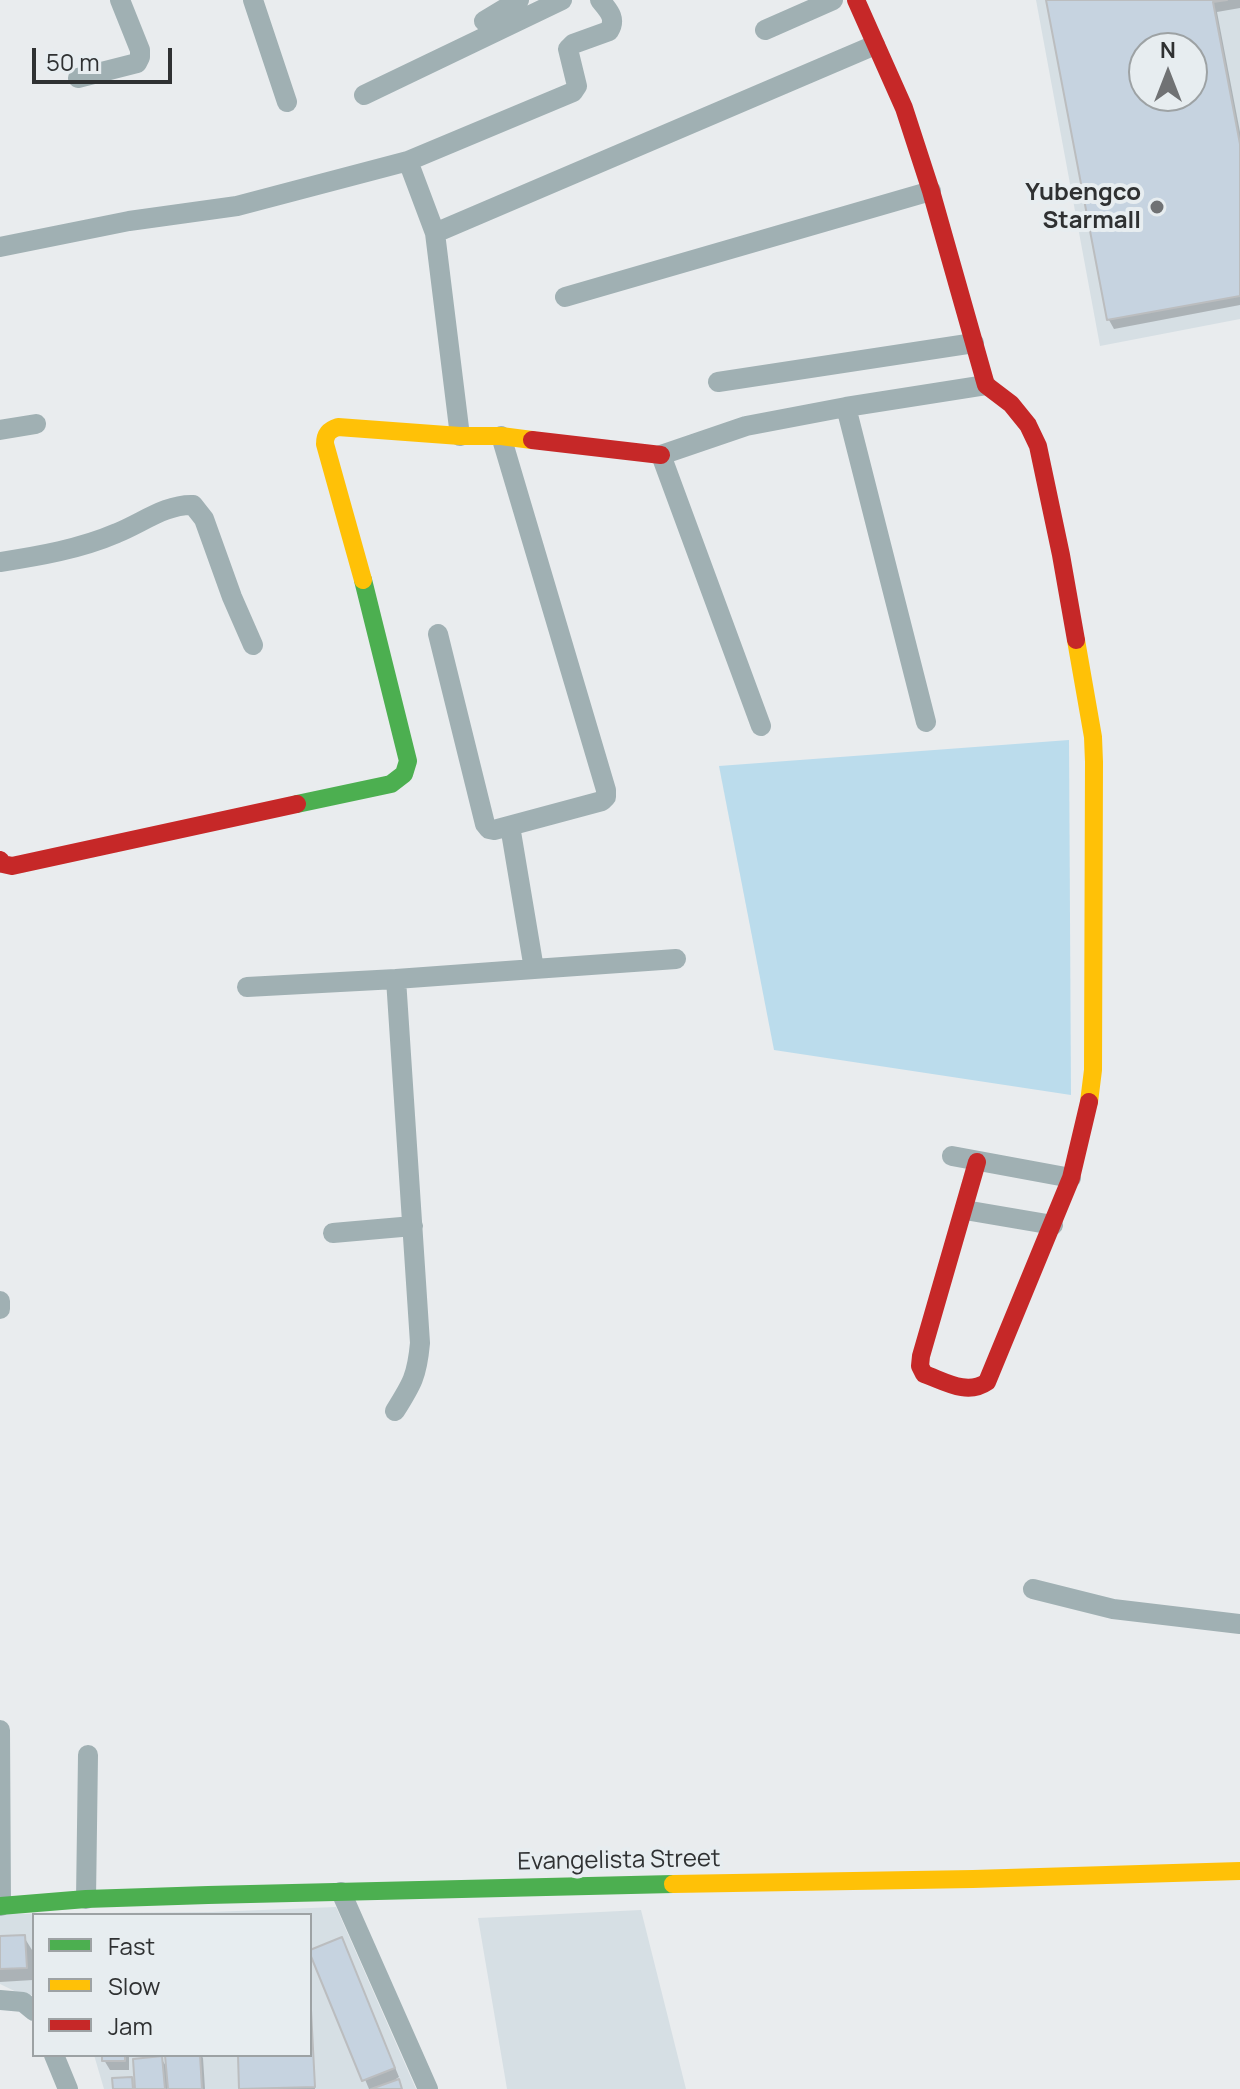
<!DOCTYPE html>
<style>
body{margin:0}
#map{position:relative;width:1240px;height:2089px;overflow:hidden;background:#e9ecee;font-family:Manrope,sans-serif}
canvas{display:block}
.legend{position:absolute;left:32px;top:1913px;width:280px;height:144px;box-sizing:border-box;background:#e7edf0;border:2px solid #9da2a4;margin:0;padding:10px 14px;list-style:none;font-size:24px;color:#2f3132}
.legend li{display:flex;align-items:center;gap:16px;height:40px}
.legend b{width:40px;border:2px solid #9da2a4}
.north{position:absolute;left:1128px;top:32px;width:80px;height:80px;box-sizing:border-box;background:#e7edf0;border:2px solid #9da2a4;border-radius:50%;rotate:0deg;font-size:22px;font-weight:700;line-height:32px;text-align:center;color:#2f3132}
.north::after{content:'';display:block;margin:auto;width:28px;height:36px;background:#707274;clip-path:polygon(50% 0,100% 100%,50% 72%,0 100%)}
.scale{position:absolute;left:32px;top:48px;width:140px;height:36px;box-sizing:border-box;border:4px solid #2f3132;border-top:0;padding-left:10px;font-size:24px;line-height:28px;white-space:nowrap;color:#2f3132;-webkit-text-stroke:6px #e7edf0;paint-order:stroke}
</style>
<div id="map">
<canvas width="1240" height="2089"></canvas>
<ul class="legend">
<li><b style="height:10px;background:#4caf50"></b>Fast</li>
<li><b style="height:10px;background:#ffc107"></b>Slow</li>
<li><b style="height:10px;background:#c62828"></b>Jam</li>
</ul>
<div class="north">N</div>
<div class="scale">50 m</div>
</div>
<script>
const ctx = document.querySelector('canvas').getContext('2d');
ctx.lineJoin = 'round';
function fill(path, color) {
  ctx.fillStyle = color;
  ctx.fill(path, 'evenodd');
}
function stroke(path, color, width, dash) {
  ctx.strokeStyle = color;
  ctx.lineWidth = width;
  ctx.lineCap = dash ? 'butt' : 'round';
  ctx.setLineDash(dash || []);
  ctx.stroke(path);
}
function write(font, color, halo, rows, align = 'center') {
  ctx.font = font + ' Manrope,sans-serif';
  ctx.lineWidth = 8;
  ctx.setLineDash([]);
  ctx.textBaseline = 'middle';
  ctx.strokeStyle = halo;
  ctx.fillStyle = color;
  for (const [text, x, y, turn = 0] of rows) {
    ctx.save();
    ctx.translate(x, y);
    ctx.rotate((+turn || 0) * Math.PI / 180);
    ctx.textAlign = isNaN(turn) ? turn : align;
    if (halo) ctx.strokeText(text, 0, 0);
    ctx.fillText(text, 0, 0);
    ctx.restore();
  }
}
const built = new Path2D(`
 M1036,0H1240V319L1100,346ZM1144,48H1192V96H1144Z
 M336,1907L416,2089H104L94,2055H310V1915H34V1994L27,1997L0,1984V1914L212,1912Z
 M641,1910L686,2089H507L478,1918Z`);
const green = new Path2D(`
 M1069,740L1071,1095L774,1050L719,766Z`);
const shadow = new Path2D(`
 M1048,0H1240V8L1217,12L1240,132V305L1114,329L1109,320ZM1144,48H1192V96H1144Z
 M24,1937L32,1950L33,1980L0,1982V1938Z
 M346,1948L399,2077L396,2079L402,2089H369L311,1951Z
 M310,1993L315,2089H241L240,2055H310Z
 M104,2055H129V2070H110L104,2060Z
 M167,2055H201L203,2058L205,2089H137L161,2058L169,2071Z`);
const building = new Path2D(`
 M1046,0H1227L1213,2L1240,144V296L1107,320ZM1144,48H1192V96H1144Z
 M25,1935L27,1968L0,1969V1936Z
 M342,1937L395,2068L362,2081L310,1954V1950Z
 M310,1991L315,2087L239,2089L238,2055H310Z
 M102,2055H125V2061H102Z
 M165,2055H200L202,2089H168Z
 M162,2056L165,2089H135L133,2059Z
 M132,2077L133,2089H113L112,2078Z
 M399,2079L402,2089H371Z`);
const street = new Path2D(`
 M253,0L287,102
 M484,21L519,0
 M765,30L833,0
 M78,78L137,63L140,57V50L120,0
 M364,95L562,0
 M435,233L408,161L573,92L577,86L568,49L573,44L609,31C617,18 608,10 600,0
 M0,247L129,221L237,206L408,161
 M565,297L931,191
 M718,382L974,343
 M846,407L926,722
 M0,430L36,424
 M460,436L435,233L875,45
 M0,562C39,556 80,549 117,533C142,523 166,504 193,505L204,519L232,597L253,645
 M438,634L485,824L489,829L494,830L602,801L606,797V790L501,436
 M761,726L661,455L746,426L846,407L986,385
 M534,969L676,959
 M247,987L396,979L534,969L510,826
 M952,1156L1071,1178
 M965,1210L1053,1225
 M333,1233L413,1226
 M0,1301V1309
 M395,1411C412,1384 417,1376 420,1343L396,979
 M1033,1589L1113,1609L1240,1624
 M0,1730L1,1906
 M341,1892L428,2089
 M86,1899L88,1755
 M0,2000L23,2002L34,2011
 M54,2055L68,2089`);
const fast = new Path2D(`
 M297,804L391,784L404,774L408,761L363,580
 M0,1906L86,1899L208,1895L673,1884`);
const slow = new Path2D(`
 M363,580L325,444C325,434 329,430 338,427L460,436H501L532,440
 M1076,640L1093,737L1094,762L1093,1070L1089,1102
 M673,1884L973,1879L1240,1871`);
const jam = new Path2D(`
 M856,0L904,108L931,191L986,385L1011,404L1028,425L1038,446L1061,555L1076,640
 M532,440L661,455
 M0,860L3,864L12,866L297,804
 M977,1162L921,1356L920,1366L924,1374C944,1381 967,1396 987,1382L1071,1178L1089,1102`);
const markers = [
 [1157,207,8,"#707274"]
];
const poiNames = [
 ["Yubengco",1141,193],
 ["Starmall",1141,221]
];
const streetNames = [
 ["Evangelista Street",619,1861,-1]
];
fill(built, '#d6dfe4');
fill(green, '#bbdcec');
fill(shadow, '#0003');
fill(building, '#c6d3e0');
stroke(building, '#bbbdbf', 2);
stroke(street, '#a0b0b3', 20);
stroke(fast, '#4caf50', 18);
stroke(slow, '#ffc107', 18);
stroke(jam, '#c62828', 18);
for (const [x, y, r, color] of markers) {
  const dot = new Path2D();
  dot.arc(x, y, r, 0, 2 * Math.PI);
  ctx.fillStyle = color;
  ctx.fill(dot);
  stroke(dot, '#e7edf0', 3);
}
write('bold 24px', '#2f3132', '#e7edf0', poiNames, 'right');
write('24px', '#2f3132', '#e7edf0', streetNames);
</script>
